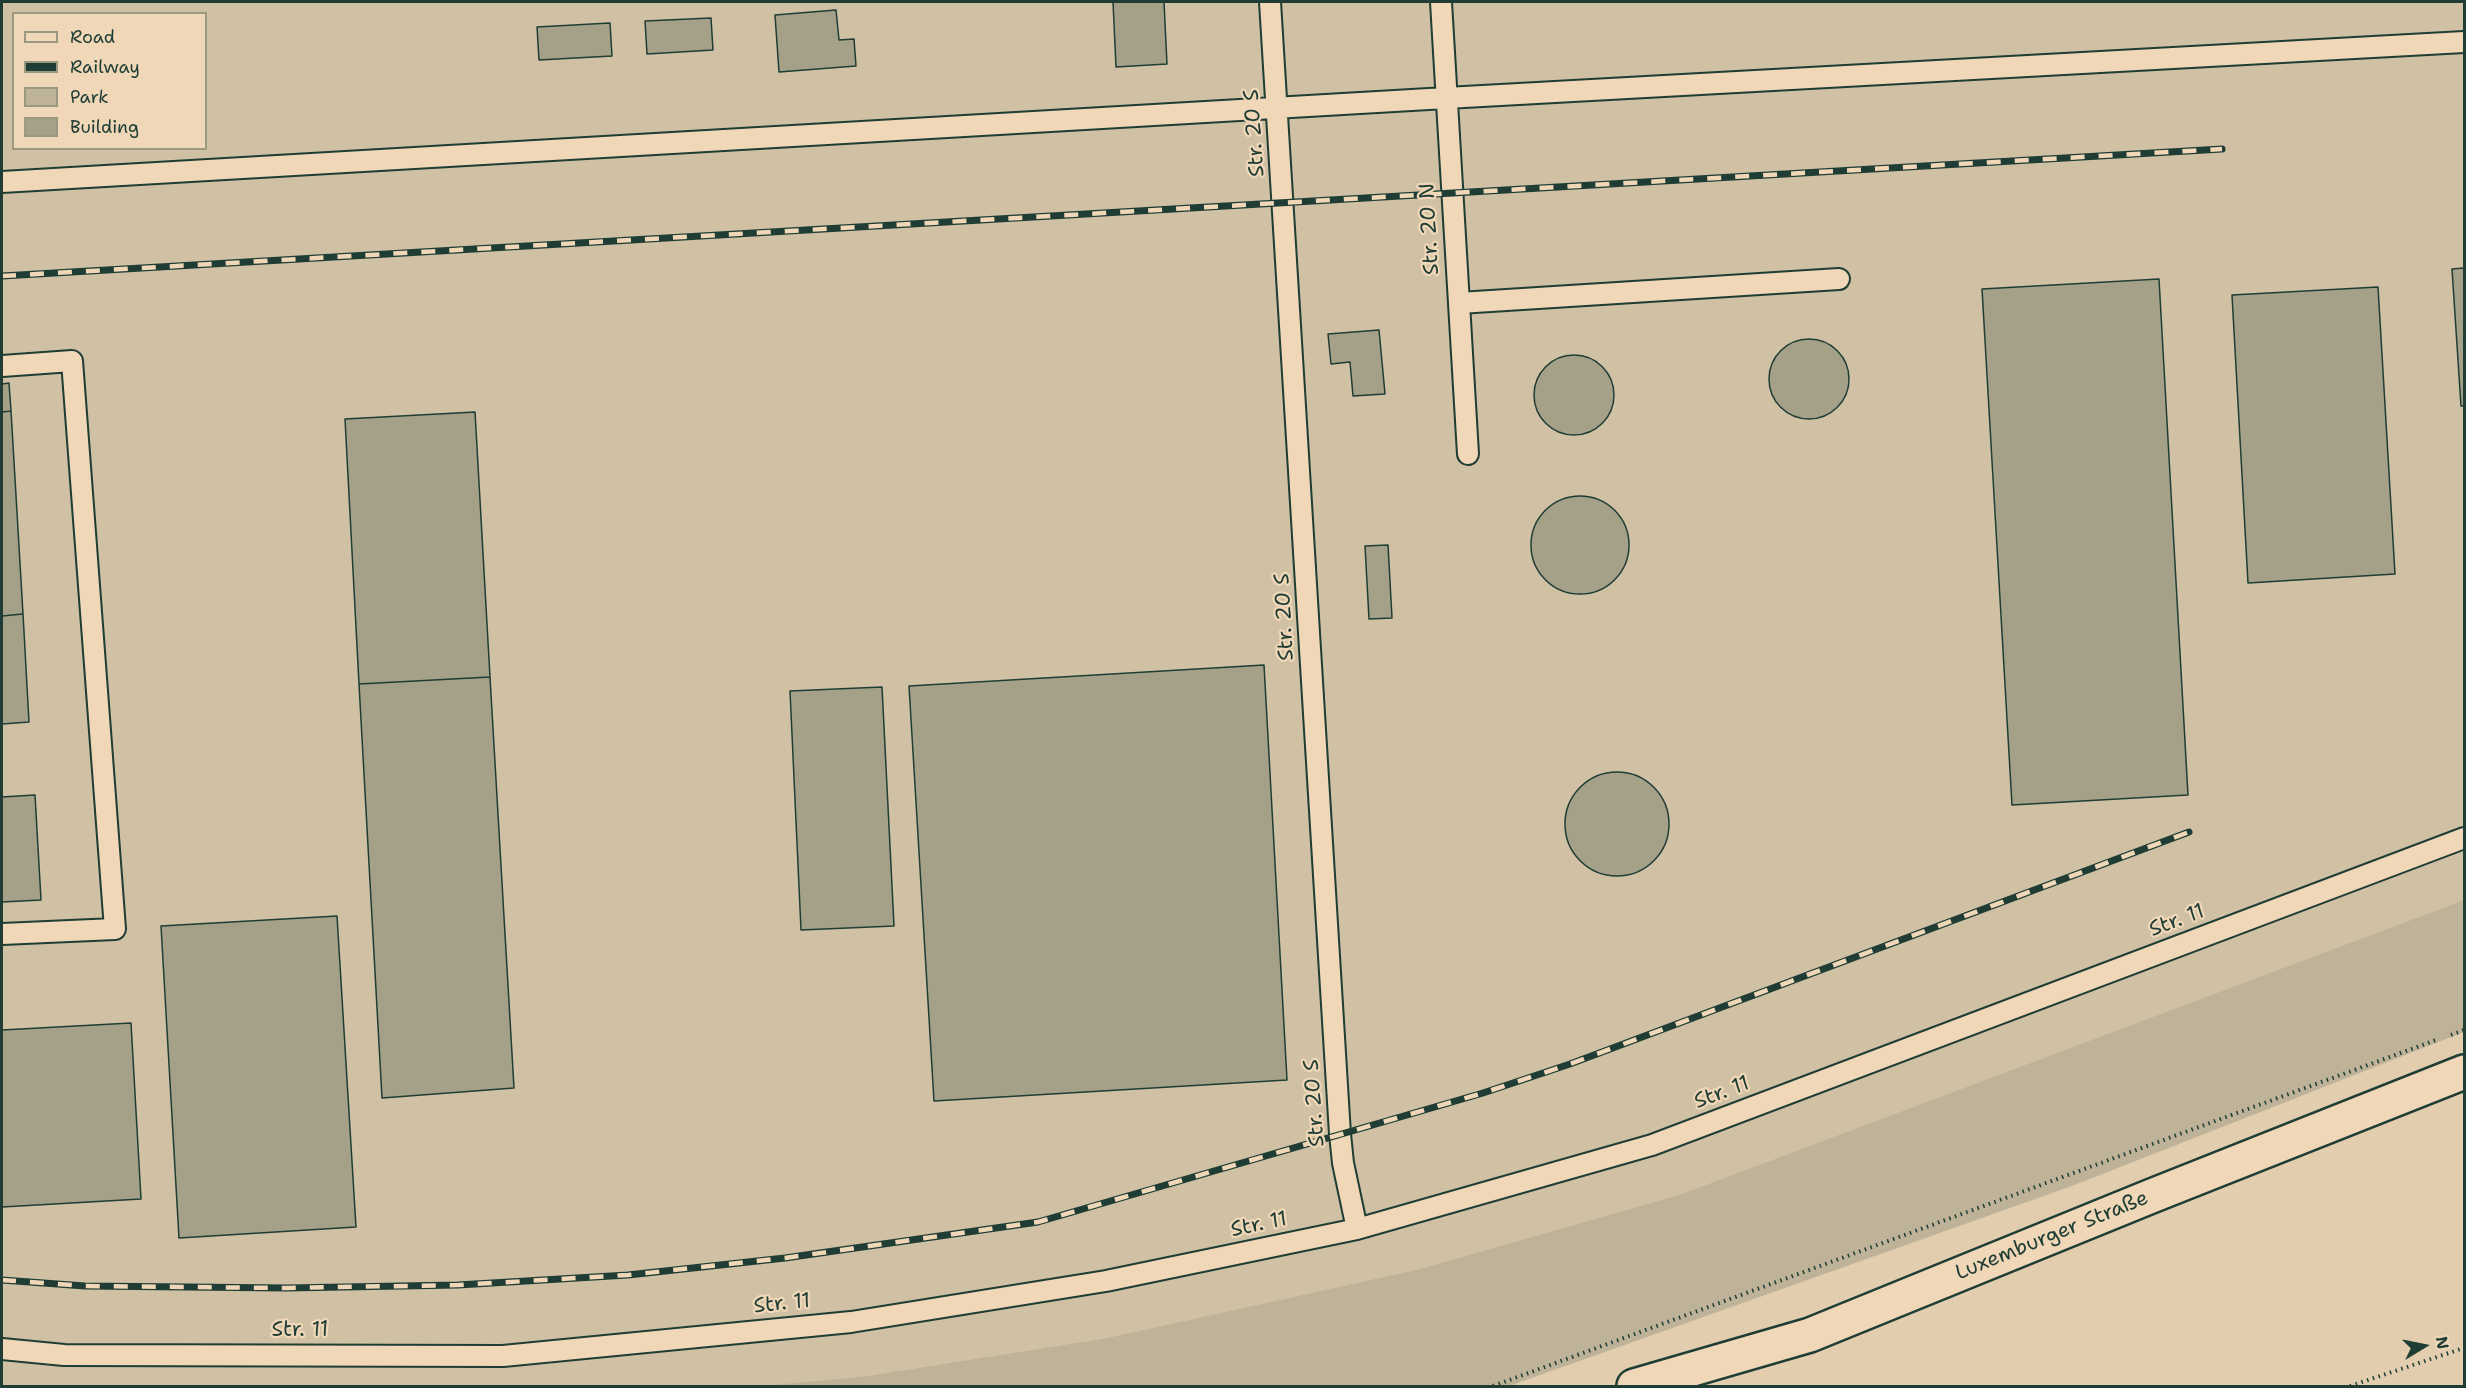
<!DOCTYPE html>
<meta charset="utf-8">
<style>
body{margin:0}
#map{position:relative;width:2466px;height:1388px;overflow:hidden;background:#e2ceaf;font-family:"Shantell Sans",sans-serif}
canvas{display:block}
.frame{position:absolute;inset:0;border:3px solid #1f3d34;pointer-events:none}
.legend{position:absolute;left:12px;top:12px;width:195px;height:138px;box-sizing:border-box;background:#efd7b7;border:2px solid #9c9983;margin:0;padding:8px 10px;list-style:none;font-size:18px;color:#1f3d34}
.legend li{display:flex;align-items:center;gap:12px;height:30px}
.legend b{width:30px;border:2px solid #9c9983}
.north{position:absolute;left:2394px;top:1316px;width:60px;height:60px;-webkit-text-stroke:4px #efd7b7;paint-order:stroke;rotate:80deg;font-size:16px;font-weight:700;line-height:24px;text-align:center;color:#1f3d34}
.north::after{content:'';display:block;margin:auto;width:21px;height:27px;background:#1f3d34;clip-path:polygon(50% 0,100% 100%,50% 72%,0 100%)}
</style>
<div id="map">
<canvas width="2466" height="1388"></canvas>
<div class="frame"></div>
<ul class="legend">
<li><b style="height:8px;background:#efd7b7"></b>Road</li>
<li><b style="height:8px;background:#1f3d34"></b>Railway</li>
<li><b style="height:16px;background:#beb399"></b>Park</li>
<li><b style="height:16px;background:#a5a189"></b>Building</li>
</ul>
<div class="north">N</div>
</div>
<script>
const ctx = document.querySelector('canvas').getContext('2d');
ctx.lineJoin = 'round';
function fill(path, color) {
  ctx.fillStyle = color;
  ctx.fill(path, 'evenodd');
}
function stroke(path, color, width, dash) {
  ctx.strokeStyle = color;
  ctx.lineWidth = width;
  ctx.lineCap = dash ? 'butt' : 'round';
  ctx.setLineDash(dash || []);
  ctx.stroke(path);
}
function write(font, color, halo, rows, align = 'center') {
  ctx.font = font + ' "Shantell Sans",sans-serif';
  ctx.lineWidth = 4.5;
  ctx.setLineDash([]);
  ctx.textBaseline = 'middle';
  ctx.strokeStyle = halo;
  ctx.fillStyle = color;
  for (const [text, x, y, turn = 0] of rows) {
    ctx.save();
    ctx.translate(x, y);
    ctx.rotate((+turn || 0) * Math.PI / 180);
    ctx.textAlign = isNaN(turn) ? turn : align;
    if (halo) ctx.strokeText(text, 0, 0);
    ctx.fillText(text, 0, 0);
    ctx.restore();
  }
}
const built = new Path2D(`
 M2,2H2464V900L1679,1195L1420,1269L1107,1338L867,1376L761,1386H2ZM14,14H206V148H14Z`);
const green = new Path2D(`
 M2464,900V1032L2072,1186L1509,1386H761L867,1376L1107,1338L1420,1269L1679,1195Z`);
const building = new Path2D(`
 M1113,2H1164L1167,64L1116,67Z
 M836,10L839,40L854,39L856,66L779,72L775,15Z
 M711,18L713,50L647,54L645,21Z
 M610,23L612,56L539,60L537,27Z
 M2464,268V406H2461L2452,269Z
 M2159,279L2188,795L2012,805L1982,289Z
 M2378,287L2395,574L2248,583L2232,295Z
 M1379,330L1385,394L1353,396L1350,362L1331,364L1328,334Z
 M1769 379a40 40 0 1 1 80 0a40 40 0 1 1-80 0Z
 M1534 395a40 40 0 1 1 80 0a40 40 0 1 1-80 0Z
 M9,383L11,411L2,412V384Z
 M11,411L23,614L2,616V412Z
 M475,412L490,677L359,684L345,419Z
 M1531 545a49 49 0 1 1 98 0a49 49 0 1 1-98 0Z
 M1388,545L1392,618L1369,619L1365,546Z
 M23,614L29,722L2,724V616Z
 M1264,665L1287,1080L934,1101L909,686Z
 M490,677L514,1088L382,1098L359,684Z
 M882,687L894,926L801,930L790,691Z
 M1565 824a52 52 0 1 1 104 0a52 52 0 1 1-104 0Z
 M35,795L41,900L2,902V797Z
 M337,916L356,1227L179,1238L161,926Z
 M131,1023L141,1199L2,1207V1030Z`);
const path = new Path2D(`
 M2451,1035L2464,1030
 M1493,1386L2436,1040
 M2350,1386L2464,1348`);
const service = new Path2D(`
 M1270,2L1340,1134L1343,1163L1357,1229
 M1441,2L1468,454
 M2,182L1446,98L2464,42
 M1459,303L1839,279
 M2,366L72,361L115,929L2,934
 M2,1349L64,1355L503,1356L851,1322L1106,1281L1357,1229L1652,1145L2464,838`);
const primary = new Path2D(`
 M1634,1386L1810,1335L2154,1195L2464,1072`);
const rail = new Path2D(`
 M2,276L2222,149
 M2,1280L85,1286L287,1288L458,1285L628,1275L785,1258L1038,1222L1483,1093L1570,1064L2189,832`);
const streetNames = [
 ["Str. 20 S",1255,133,-94],
 ["Str. 20 N",1430,229,-93],
 ["Str. 20 S",1285,617,-93],
 ["Str. 11",2177,921,-21],
 ["Str. 11",1722,1093,-21],
 ["Str. 20 S",1315,1103,-94],
 ["Str. 11",1259,1225,-12],
 ["Luxemburger Straße",2052,1236,-22],
 ["Str. 11",782,1304,-6],
 ["Str. 11",300,1331]
];
fill(built, '#d0c0a4');
fill(green, '#beb399');
fill(building, '#a5a189');
stroke(building, '#1f3d34', 1.5);
stroke(service, '#1f3d34', 24);
stroke(primary, '#1f3d34', 38);
stroke(path, '#1f3d34', 4, [1.5, 4.5]);
stroke(service, '#efd7b7', 20);
stroke(primary, '#efd7b7', 33);
stroke(rail, '#1f3d34', 7);
stroke(rail, '#efd7b7', 4.5, [14]);
write('21px', '#1f3d34', '#efd7b7', streetNames);
</script>
